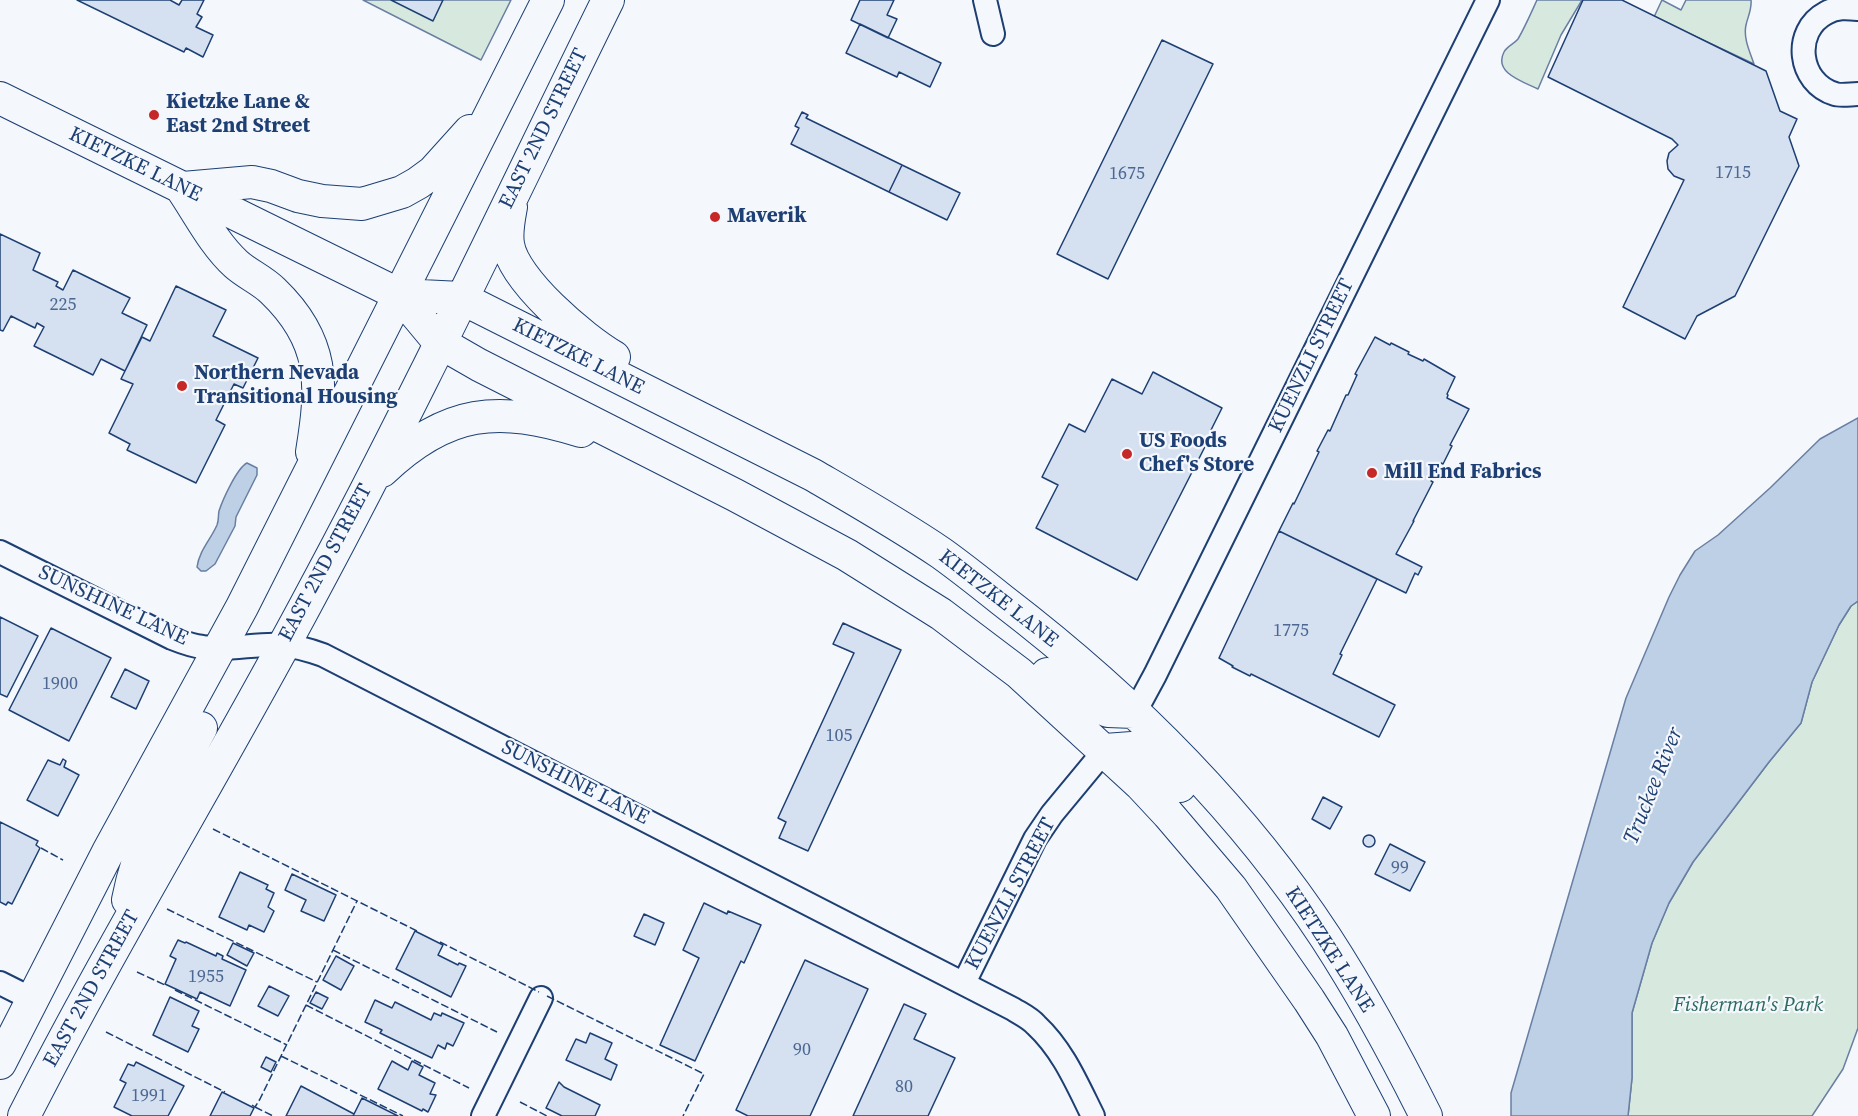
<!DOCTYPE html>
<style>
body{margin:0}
canvas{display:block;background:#f4f7fb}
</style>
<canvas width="1858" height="1116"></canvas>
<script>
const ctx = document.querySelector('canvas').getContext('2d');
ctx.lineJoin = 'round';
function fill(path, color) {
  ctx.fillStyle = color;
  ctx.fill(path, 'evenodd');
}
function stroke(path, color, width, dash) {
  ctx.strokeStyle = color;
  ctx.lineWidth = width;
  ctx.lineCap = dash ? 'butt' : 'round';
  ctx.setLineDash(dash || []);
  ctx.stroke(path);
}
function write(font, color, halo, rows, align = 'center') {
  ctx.font = font + ' "Source Serif 4",serif';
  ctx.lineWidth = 4.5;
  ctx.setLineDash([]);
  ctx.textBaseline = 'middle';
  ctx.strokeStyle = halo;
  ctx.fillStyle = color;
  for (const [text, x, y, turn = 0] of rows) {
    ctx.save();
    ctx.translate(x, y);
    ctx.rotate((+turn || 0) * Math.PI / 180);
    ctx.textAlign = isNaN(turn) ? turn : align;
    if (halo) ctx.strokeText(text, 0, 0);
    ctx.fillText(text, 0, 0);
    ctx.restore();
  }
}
const green = new Path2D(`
 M363,0H511L481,60Z
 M1537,0H1582L1561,35L1538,89C1524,82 1493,73 1504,52C1507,46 1514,44 1518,39C1525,27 1531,13 1537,0Z
 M1662,0L1681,10L1686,0H1751C1752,9 1748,16 1746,25C1743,38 1750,52 1754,64L1654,17Z
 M1858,601V1028L1843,1069L1812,1116H1628L1632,1078V1013L1652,943L1669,903L1693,862L1769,762L1801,723L1812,682L1839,625L1851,606Z`);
const water = new Path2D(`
 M1858,418V601L1851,606L1839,625L1812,682L1801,723L1769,762L1693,862L1669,903L1652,943L1632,1013V1078L1628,1116H1511V1093L1626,698L1669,597L1680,575L1695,551L1718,535L1770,488L1820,439Z
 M247,463L257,468V475L236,517L235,526L215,564L206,571H201L197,567C199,551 211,539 217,525C219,520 218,516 219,511C223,499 237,468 247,463Z`);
const building = new Path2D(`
 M77,0H170L179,5L182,0H204L197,14L202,17L196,27L213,35L203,57L186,48L184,52Z
 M391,0H443L433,21Z
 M860,0H894L887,15L897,19L888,38L851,20Z
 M1583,0H1622L1766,71L1780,111L1797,119L1789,137L1799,166L1735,296L1697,316L1685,339L1623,307L1684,180L1674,176L1668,169L1667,161L1669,153L1678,145L1672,139L1548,77Z
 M860,24L941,63L930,87L899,72L897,77L846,53Z
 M1162,40L1213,64L1108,279L1057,254Z
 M802,112L808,115L806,118L902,165L889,192L791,144L799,128L795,126Z
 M902,165L960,193L947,220L889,192Z
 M0,234L40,253L33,270L58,282L56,286L63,290L73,270L130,298L122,313L147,325L125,371L101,359L93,375L34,346L44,327L37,323L35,328L11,316L3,331L0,330Z
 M176,286L226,310L213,336L258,358L243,388L234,384L216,420L225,425L196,483L127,450L130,444L109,433L133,384L121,379L142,337L150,341Z
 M1375,337L1390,345L1391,343L1409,352L1408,354L1423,361L1424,359L1455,377L1447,394L1448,395L1447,398L1469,409L1450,445L1452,446L1443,464L1441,463L1431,481L1433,482L1413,521H1414L1396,554L1422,567L1418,575L1415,573L1406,593L1279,531L1293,503L1294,504L1319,452L1317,451L1328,430L1330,431L1346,395H1348L1357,375L1355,374Z
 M1153,372L1222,408L1211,430L1213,431L1137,580L1036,528L1058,485L1042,477L1069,424L1085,432L1112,379L1142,394Z
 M1279,531L1377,579L1340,654L1342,655L1333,674L1395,705L1379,737L1251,674L1250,676L1232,667L1233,666L1219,658Z
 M0,617L38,636L7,697L0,694Z
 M843,623L901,650L808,851L779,838L786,822L778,818L854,653L833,644Z
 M51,628L111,658L69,741L9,710Z
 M125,669L149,681L136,709L111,697Z
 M63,759L66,761L64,767L79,775L58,816L27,800L48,760L60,765Z
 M1323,797L1342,807L1330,829L1312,819Z
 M0,822L38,841L36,845L40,848L12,904L8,902L6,905L0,902Z
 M1363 841a6 6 0 1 1 12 0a6 6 0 1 1-12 0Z
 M1390,844L1425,862L1410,891L1375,874Z
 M240,872L268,885L266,889L274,893L268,907L274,911L264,932L249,925L247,930L219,917Z
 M292,874L336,895L324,921L301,911L306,900L285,890Z
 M704,903L727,914L728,911L761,925L744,963L741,961L695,1061L660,1045L699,958L683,950Z
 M644,914L664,923L655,945L634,936Z
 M415,931L443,945L438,955L458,965L459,963L466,966L451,997L396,969Z
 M178,940L185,943L186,942L216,956L217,953L223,956L222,959L246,970L230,1006L200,992L197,999L165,984L176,959L170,956Z
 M233,943L254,953L247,966L227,955Z
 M336,956L354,966L341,990L323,980Z
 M805,960L868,989L810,1116H748L736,1110Z
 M269,986L289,996L278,1016L258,1006Z
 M316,992L328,998L322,1009L310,1003Z
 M170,997L199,1011L192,1026L199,1029L188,1052L153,1035Z
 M375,1000L392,1008L395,1002L431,1020L434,1013L441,1016L442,1013L464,1023L453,1046L447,1043L445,1049L438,1045L432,1058L380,1033L382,1030L365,1022Z
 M904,1004L926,1014L914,1039L955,1058L928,1116H853Z
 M590,1033L612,1043L605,1059L617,1065L611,1080L566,1060L576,1039L586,1043Z
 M266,1057L276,1062L271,1072L261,1067Z
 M392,1061L408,1070L412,1061L423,1067L419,1075L435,1083L430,1094L436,1095L428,1112L423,1109L422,1111L378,1089Z
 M136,1062L184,1086L168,1116H132L114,1107L126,1083L120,1080L128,1064L134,1066Z
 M559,1082L564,1087L600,1105L595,1116H562L546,1108Z
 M301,1086L354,1114L353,1116H286Z
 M222,1092L254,1108L250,1116H210Z
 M362,1098L398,1116H353Z`);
const minor = new Path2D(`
 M985,0L993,34
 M1858,9C1847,8 1836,7 1826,13C1792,31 1798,83 1835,94C1841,96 1851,94 1858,94
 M0,552L172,638C182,642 192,646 203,647C229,651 256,643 282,645C296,646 309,650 323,655L1013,1009C1021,1014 1030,1018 1036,1025C1063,1050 1077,1084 1093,1116
 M1135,712L1155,675L1488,0
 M0,983L32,999
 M964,983L1035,839L1052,814L1105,750
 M483,1116L541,998`);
const secondary = new Path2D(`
 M0,98L400,295L461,298L813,475C856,500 900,525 941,553C962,568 982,584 1002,600C1126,695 1240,807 1326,938C1363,995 1396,1056 1426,1116
 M183,188L252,182L271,186L298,196L322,201L362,204L402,192L418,183L433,172L470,131
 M182,189C199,214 214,244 236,264C247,274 262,280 273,291C325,341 323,385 312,452
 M511,207C509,218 506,232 508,244C513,280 583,339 614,357
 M400,295L439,342L479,365L735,495L847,555L941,614L1019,673L1141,785L1168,814L1231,888L1309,1000L1332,1036L1374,1116
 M382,471C447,409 498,405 581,431
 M1047,674L1081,700L1108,711L1134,712
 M1105,750L1132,748L1156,761L1180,786
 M128,900C140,837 171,784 201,728
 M0,1063L108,852L242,607L548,0
 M24,1116C114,939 218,770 311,595C416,400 510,199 608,0`);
const fence = new Path2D(`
 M213,829L419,932
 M41,848L63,860
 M167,909L317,982
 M440,942L539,992
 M333,950L497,1032
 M137,972L167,986
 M175,990L287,1045
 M547,996L704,1074L683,1116
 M306,1005L469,1088
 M106,1032L225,1092
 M281,1056L403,1116
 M520,1102L547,1116
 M252,1105L255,1107L260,1099L357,901
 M255,1107L273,1116`);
const markers = [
 [154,115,6,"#c62828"],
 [715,217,6,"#c62828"],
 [182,386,6,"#c62828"],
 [1127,454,6,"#c62828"],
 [1372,473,6,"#c62828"]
];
const numberNames = [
 ["1715",1733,173],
 ["1675",1127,174],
 ["225",63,305],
 ["1775",1291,631],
 ["1900",60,684],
 ["105",839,736],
 ["99",1400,868],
 ["1955",206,977],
 ["90",802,1050],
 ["80",904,1087],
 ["1991",149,1096]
];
const poiNames = [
 ["Kietzke Lane &",166,103],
 ["East 2nd Street",166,127],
 ["Maverik",727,217],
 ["Northern Nevada",194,374],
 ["Transitional Housing",194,398],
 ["US Foods",1139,442],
 ["Chef's Store",1139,466],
 ["Mill End Fabrics",1384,473]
];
const streetNames = [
 ["EAST 2ND STREET",544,129,-64],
 ["KIETZKE LANE",135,165,26],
 ["KUENZLI STREET",1312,356,-64],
 ["KIETZKE LANE",578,357,27],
 ["EAST 2ND STREET",326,563,-62],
 ["KIETZKE LANE",998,599,38],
 ["SUNSHINE LANE",113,606,25],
 ["SUNSHINE LANE",575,783,27],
 ["KUENZLI STREET",1011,894,-62],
 ["KIETZKE LANE",1329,950,57],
 ["EAST 2ND STREET",92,989,-61]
];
const parkNames = [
 ["Fisherman's Park",1748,1006]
];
const waterNames = [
 ["Truckee River",1654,786,-68]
];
fill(green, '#d7e8df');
stroke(green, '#687fa3', 1.5);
fill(water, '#bed0e5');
stroke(water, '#687fa3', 1.5);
fill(building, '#d5e0f0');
stroke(building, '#1d3f73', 1.5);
stroke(minor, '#1d3f73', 26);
stroke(secondary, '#1d3f73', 34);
stroke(minor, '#f4f7fb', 22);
stroke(secondary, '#f4f7fb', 32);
stroke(fence, '#1d3f73', 1.5, [8, 3]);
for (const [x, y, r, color] of markers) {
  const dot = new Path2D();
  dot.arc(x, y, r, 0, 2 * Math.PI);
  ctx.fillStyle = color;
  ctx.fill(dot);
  stroke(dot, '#f4f7fb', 2);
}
write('18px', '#4b6792', null, numberNames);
write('bold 21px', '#1d3f73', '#f4f7fb', poiNames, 'left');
write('21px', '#1d3f73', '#f4f7fb', streetNames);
write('italic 21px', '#2c6c60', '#f4f7fb', parkNames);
write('italic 22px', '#1d3f73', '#f4f7fb', waterNames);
</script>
